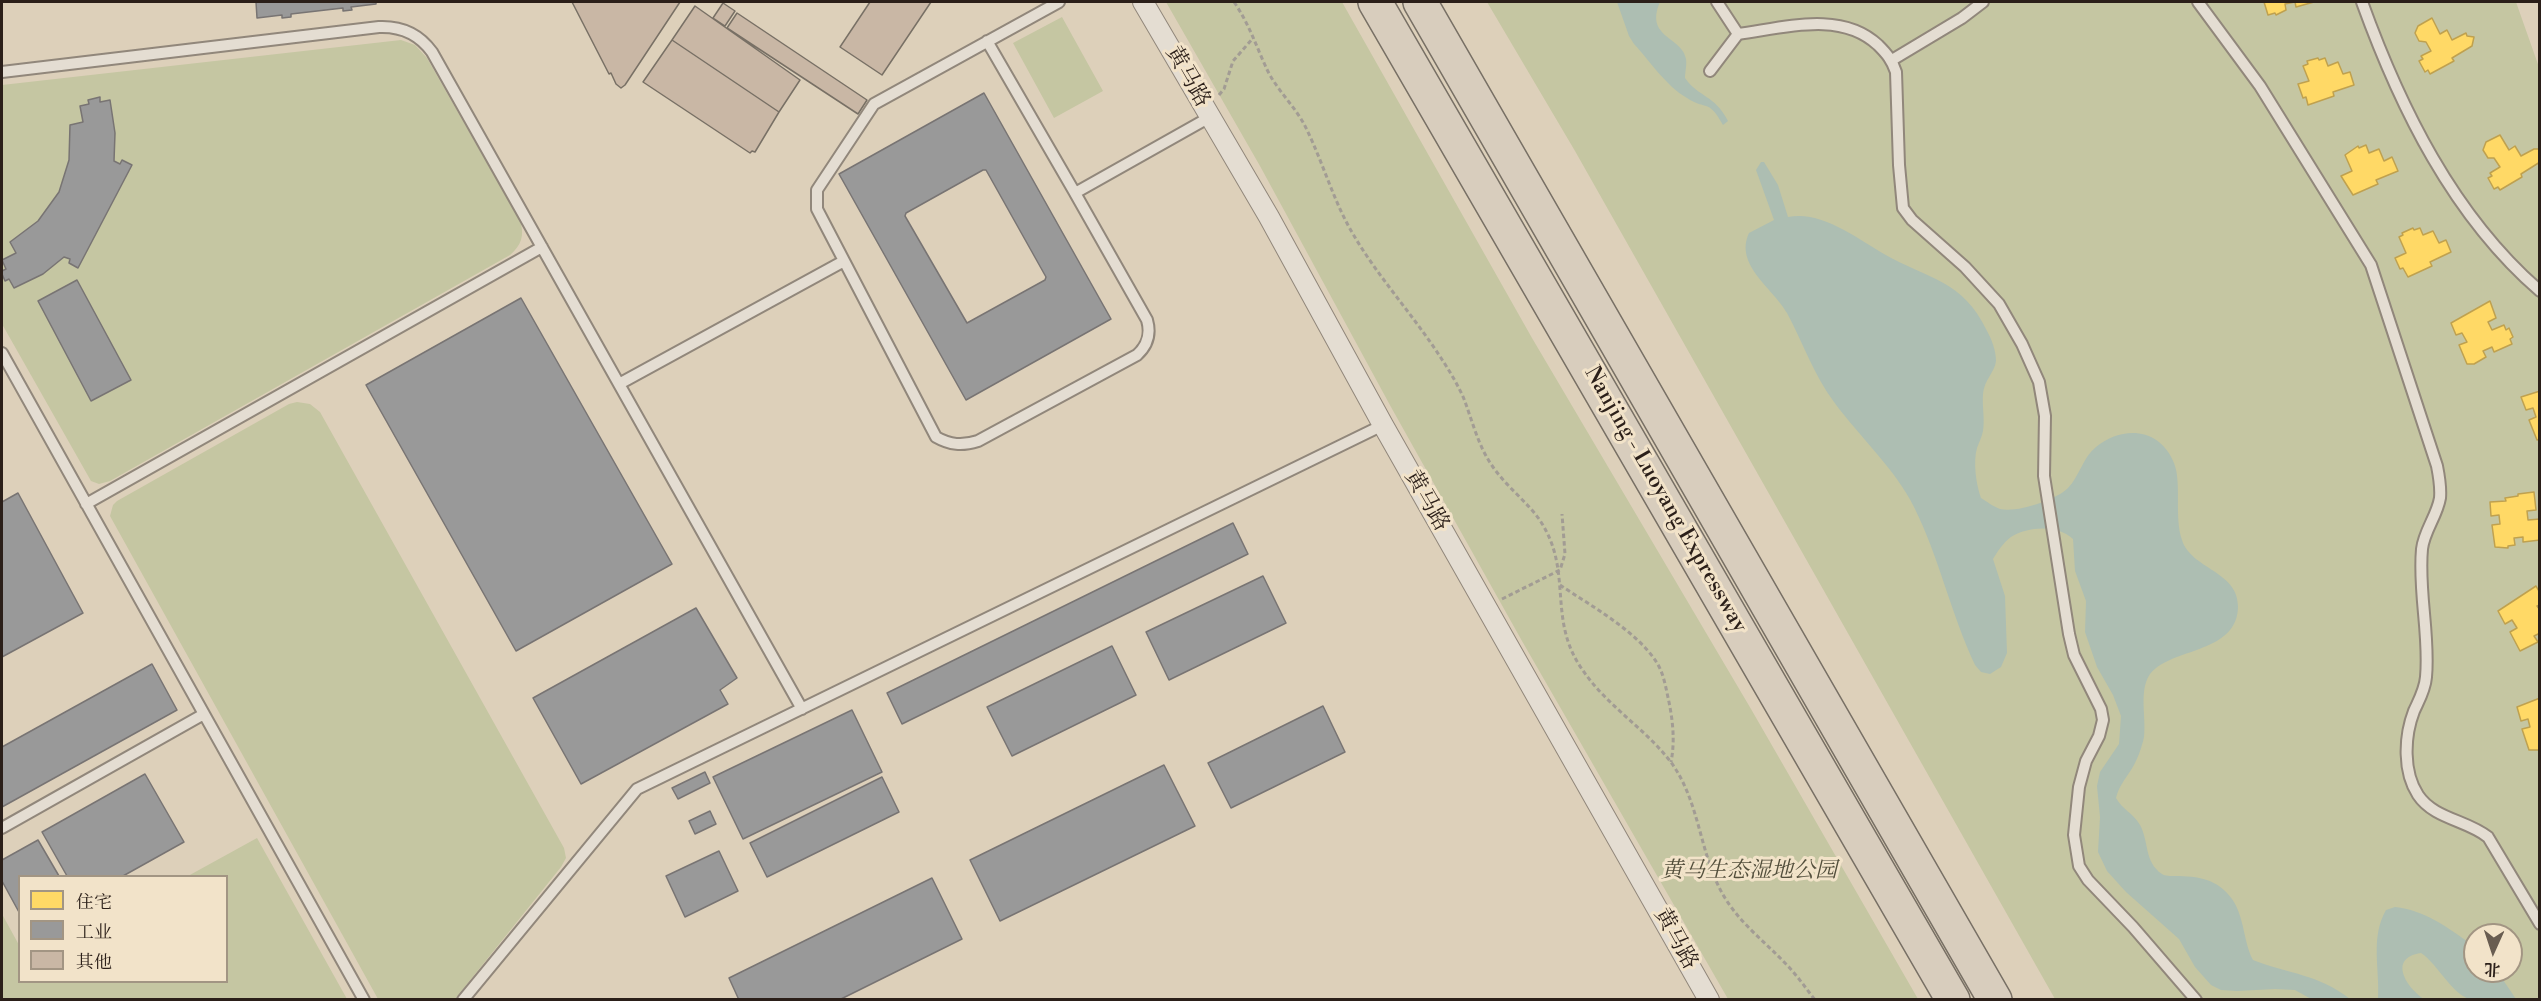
<!DOCTYPE html>
<meta charset="utf-8">
<style>
body{margin:0}
#map{position:relative;width:2541px;height:1001px;overflow:hidden;background:#ddd0ba;font-family:"Libre Bodoni","Noto Serif SC",serif}
canvas{display:block}
.frame{position:absolute;inset:0;border:3px solid #2b1f19;pointer-events:none}
.legend{position:absolute;left:18px;top:875px;width:210px;height:108px;box-sizing:border-box;background:#f2e3c9;border:2px solid #a29583;margin:0;padding:8px 10px;list-style:none;font-size:18px;color:#2b1f19}
.legend li{display:flex;align-items:center;gap:12px;height:30px}
.legend b{width:30px;border:2px solid #a29583}
.north{position:absolute;left:2463px;top:923px;width:60px;height:60px;box-sizing:border-box;background:#f2e3c9;border:2px solid #a29583;border-radius:50%;rotate:183deg;font-size:16px;font-weight:700;line-height:24px;text-align:center;color:#2b1f19}
.north::after{content:'';display:block;margin:auto;width:21px;height:27px;background:#695d51;clip-path:polygon(50% 0,100% 100%,50% 72%,0 100%)}
</style>
<div id="map">
<canvas width="2541" height="1001"></canvas>
<div class="frame"></div>
<ul class="legend">
<li><b style="height:16px;background:#ffd966"></b>住宅</li>
<li><b style="height:16px;background:#999"></b>工业</li>
<li><b style="height:16px;background:#c9b7a5"></b>其他</li>
</ul>
<div class="north">北</div>
</div>
<script>
const ctx = document.querySelector('canvas').getContext('2d');
ctx.lineJoin = 'round';
function fill(path, color) {
  ctx.fillStyle = color;
  ctx.fill(path, 'evenodd');
}
function stroke(path, color, width, dash) {
  ctx.strokeStyle = color;
  ctx.lineWidth = width;
  ctx.lineCap = dash ? 'butt' : 'round';
  ctx.setLineDash(dash || []);
  ctx.stroke(path);
}
function write(font, color, halo, rows, align = 'center') {
  ctx.font = font + ' "Libre Bodoni","Noto Serif SC",serif';
  ctx.lineWidth = 6;
  ctx.setLineDash([]);
  ctx.textBaseline = 'middle';
  ctx.strokeStyle = halo;
  ctx.fillStyle = color;
  for (const [text, x, y, turn = 0] of rows) {
    ctx.save();
    ctx.translate(x, y);
    ctx.rotate((+turn || 0) * Math.PI / 180);
    ctx.textAlign = isNaN(turn) ? turn : align;
    if (halo) ctx.strokeText(text, 0, 0);
    ctx.fillText(text, 0, 0);
    ctx.restore();
  }
}
const green = new Path2D(`
 M1166,2H1342L1532,338L1751,709L1918,999H1728L1522,641L1391,407L1260,166Z
 M1487,2H2516L2540,70L2539,999H2055L1575,151ZM2475,935H2511V971H2475Z
 M1062,17L1103,91L1054,118L1013,43Z
 M401,40L415,45L427,58L520,221C525,235 521,246 510,255L110,481L99,484L91,481L2,324V85Z
 M297,402L310,404L320,412L564,848L566,858L561,867L455,999H378L110,516L113,505L117,501L289,404Z
 M257,838L347,999H2V914L19,945L20,982H226V876H188Z`);
const water = new Path2D(`
 M1617,2H1660C1644,38 1683,37 1686,59C1687,64 1685,73 1685,78C1698,97 1715,95 1728,121L1723,125C1708,98 1707,111 1687,98C1666,86 1650,61 1634,44L1629,36Z
 M1761,162H1764L1778,185L1788,217C1821,210 1857,238 1884,254C1928,279 1963,280 1987,331C1992,340 1996,351 1996,361C1995,372 1984,380 1983,394C1982,406 1985,419 1983,431C1982,437 1979,442 1977,448C1973,462 1976,484 1981,498C1986,501 1994,507 2000,509C2017,513 2056,500 2068,488C2079,477 2083,457 2096,447C2123,425 2160,428 2174,463C2182,483 2174,517 2182,540C2191,569 2238,571 2238,606C2238,650 2182,648 2156,668C2136,683 2147,715 2144,737C2142,747 2137,761 2131,770C2124,781 2119,786 2116,798C2122,809 2133,813 2140,825C2149,841 2144,862 2162,874C2165,876 2171,876 2175,876C2198,876 2218,879 2232,899C2245,918 2243,941 2253,960C2289,974 2318,974 2350,999H2311L2295,990L2275,989L2237,991L2221,990L2211,985L2195,967L2179,939L2126,892L2107,871L2098,852L2100,817L2097,786L2100,772L2119,744L2121,716L2113,695L2097,667L2085,632L2086,601L2075,571L2073,539C2058,525 2029,526 2011,537C2003,543 1998,551 1993,559L2005,596L2007,653L2001,667L1990,674L1981,672L1975,665C1951,614 1939,557 1914,507C1896,470 1859,436 1834,402C1814,375 1803,343 1787,313C1773,288 1734,265 1749,233L1774,220L1756,170Z
 M2395,907C2424,910 2447,927 2471,944L2475,947V971H2497L2516,999C2502,1000 2487,1001 2473,1000C2453,997 2438,964 2421,953C2387,958 2407,988 2424,999H2378C2380,969 2370,938 2386,910Z`);
const homes = new Path2D(`
 M2264,2H2314L2296,7L2295,2L2285,4L2286,10L2276,15L2275,13L2268,15Z
 M2432,18L2440,34L2447,30L2452,40L2466,33L2467,36L2474,37L2472,46L2452,58L2454,61L2430,74L2428,70L2425,72L2419,61L2423,59L2421,56L2431,51L2426,42L2419,41L2415,33L2418,26Z
 M2318,58L2319,60L2325,58L2328,66L2338,62L2343,74L2350,72L2354,85L2333,92L2334,96L2308,105L2306,97L2303,98L2298,84L2309,81L2303,66L2308,64L2307,61Z
 M2500,135L2509,150L2515,146L2521,156L2534,149H2539L2540,162L2521,174L2522,177L2500,190L2498,187L2494,189L2488,178L2492,176L2490,173L2500,167L2494,158H2488L2483,150L2486,142Z
 M2366,145L2369,153L2379,149L2384,161L2392,157L2398,171L2376,180L2378,184L2353,195L2341,176L2352,171L2345,155L2358,146L2359,148Z
 M2413,228L2414,230L2420,228L2423,235L2433,231L2439,243L2446,240L2451,252L2430,262L2432,266L2408,277L2403,268L2400,269L2395,258L2406,253L2399,237L2403,235L2402,233Z
 M2490,301L2496,318L2488,322L2492,330L2504,325L2506,330L2509,328L2513,337L2510,339L2512,344L2494,352L2492,347L2483,351L2486,357L2474,364H2467L2459,345L2467,342L2462,333L2456,335L2451,323Z
 M2540,391V439L2537,440L2529,420L2536,417L2533,408L2526,410L2521,397Z
 M2534,492L2536,510L2527,511L2528,520L2540,519V540L2523,542V537L2514,538L2515,545L2508,546V548L2495,547L2492,525L2500,524L2499,515L2491,516L2490,502L2506,501L2505,498L2518,496V494Z
 M2536,586L2540,593V605L2537,606L2540,610V633L2534,636L2538,642L2520,651L2510,632L2517,628L2512,620L2505,624L2498,611Z
 M2540,698V750H2529L2522,729L2530,727L2528,719L2521,721L2517,707Z`);
const industry = new Path2D(`
 M256,2H376V4L351,7L352,10L343,11V8L291,14V17L282,18V15L257,18Z
 M984,93L1111,319L966,400L839,174ZM983,170H986L1046,277L1045,280L967,323L905,216L906,213Z
 M100,97V102L110,100L115,133L114,161L120,164L122,160L132,165L78,268L69,263L70,259L64,257L43,274L14,288L9,279L5,281L2,274V271L6,269L2,260L16,253L10,242L38,221L59,192L69,160L70,125L83,122L80,106L89,104L88,100Z
 M77,280L131,380L91,401L38,301Z
 M521,298L672,564L516,651L366,385Z
 M18,493L83,613L2,657V502Z
 M1233,523L1248,554L902,724L887,693Z
 M1263,576L1286,623L1169,680L1146,632Z
 M696,608L737,678L720,690L728,704L581,784L533,698Z
 M1112,646L1136,695L1012,756L987,707Z
 M152,664L177,710L2,807V747Z
 M1323,706L1345,752L1231,808L1208,763Z
 M852,710L882,772L743,839L713,777Z
 M1164,765L1195,826L1000,921L970,860Z
 M705,772L710,783L678,799L672,788Z
 M145,774L184,842L123,876H67L42,832Z
 M882,777L899,812L767,877L750,843Z
 M710,811L716,824L695,834L689,821Z
 M38,840L59,876H20V914L2,881V860Z
 M719,851L738,891L685,917L666,876Z
 M932,878L962,939L839,1000H739L729,978Z`);
const building = new Path2D(`
 M572,2H680L625,85L621,88L616,84L611,73L609,74Z
 M870,2H931L882,75L840,47Z
 M723,3L735,11L725,26L713,18Z
 M695,6L800,80L779,112L672,40Z
 M737,13L867,100L858,114L727,28Z
 M672,40L779,112L755,152L752,151L750,153L643,82Z`);
const path = new Path2D(`
 M1234,2C1248,22 1255,43 1265,65C1274,87 1293,104 1304,124C1321,157 1331,194 1349,227C1375,274 1412,313 1441,358C1449,370 1458,385 1464,399C1472,420 1478,445 1491,464C1505,486 1529,503 1541,522C1572,570 1549,615 1578,663C1603,704 1642,725 1670,761C1701,802 1699,856 1725,898C1741,924 1764,941 1785,963C1796,974 1805,987 1815,1000
 M1219,95L1224,89L1233,61L1254,37
 M1560,585C1591,606 1637,631 1657,663C1664,674 1666,689 1669,702C1673,722 1675,742 1671,762
 M1502,599L1560,570L1565,554L1562,514`);
const lane = new Path2D(`
 M1059,2L874,104L817,190V209L936,437C950,445 962,446 978,441L1137,355C1148,345 1151,334 1147,320L1075,193
 M1717,2L1738,34
 M2198,2L2260,86L2371,265L2437,466C2439,476 2441,487 2440,498C2437,516 2424,531 2422,549C2418,592 2430,635 2426,677C2425,690 2419,700 2414,711C2404,737 2403,772 2418,795C2434,819 2467,820 2488,837L2540,924
 M2362,2C2400,107 2453,216 2540,291
 M987,41L1075,193L1210,117
 M1892,60L1962,18L1983,2
 M1710,71L1738,34C1783,28 1841,10 1878,45C1887,54 1892,60 1896,72L1899,165L1903,208L1912,220L1965,267L1999,304L2022,344L2039,382L2045,416L2044,476L2069,634L2074,655L2101,709L2103,720L2099,736L2086,761L2079,787L2074,835L2079,866L2088,880L2133,927L2196,1000
 M2,72L379,27C402,26 419,34 432,52L802,709
 M2,353L364,1000
 M619,384L844,261
 M86,504L542,247
 M2,828L204,714
 M463,1000L637,789L1383,425`);
const street = new Path2D(`
 M1143,2L1269,217L1383,425L1709,1000`);
const highway = new Path2D(`
 M1375,2L1953,1000
 M1420,2L1995,1000`);
const streetNames = [
 ["黄马路",1187,77,60],
 ["Nanjing - Luoyang Expressway",1665,500,60],
 ["黄马路",1426,501,60],
 ["黄马路",1675,939,61]
];
const parkNames = [
 ["黄马生态湿地公园",1749,872]
];
fill(green, '#c5c6a2');
fill(water, '#adbeb2');
fill(homes, '#ffd966');
stroke(homes, '#bfa14f', 1.5);
fill(industry, '#999');
stroke(industry, '#787473', 1.5);
fill(building, '#c9b7a5');
stroke(building, '#787065', 1.5);
stroke(lane, '#91877b', 14);
stroke(street, '#91877b', 22);
stroke(highway, '#787065', 36);
stroke(path, '#a29c94', 3, [4.5, 3]);
stroke(lane, '#e4ddd2', 10);
stroke(street, '#e4ddd2', 20);
stroke(highway, '#d8cdbd', 33);
write('22px', '#2b1f19', '#f2e3c9', streetNames);
write('italic 22px', '#534f3c', '#f2e3c9', parkNames);
</script>
